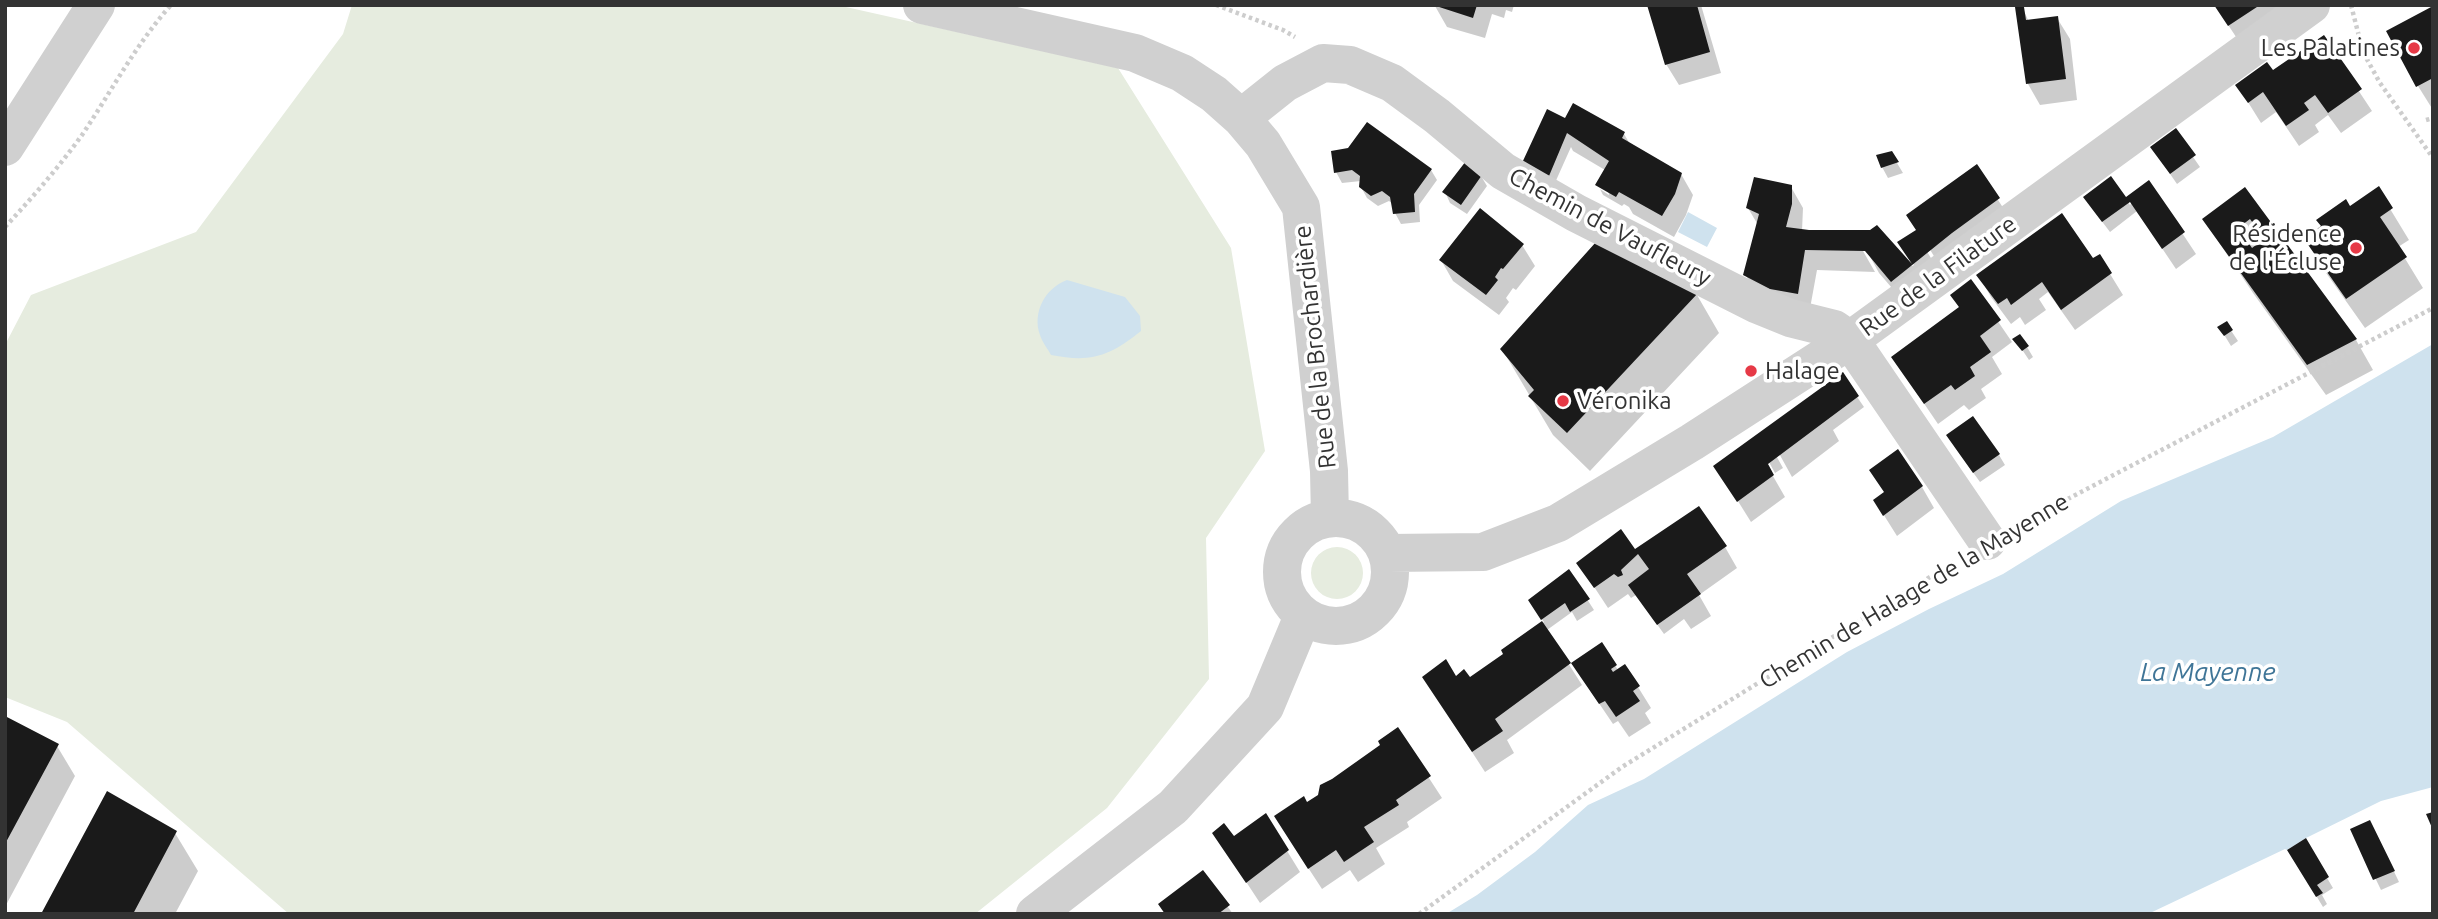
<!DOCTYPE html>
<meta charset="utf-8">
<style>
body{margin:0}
#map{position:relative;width:2438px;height:919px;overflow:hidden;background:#fff;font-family:Ubuntu,sans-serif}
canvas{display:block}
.frame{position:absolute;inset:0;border:7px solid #333;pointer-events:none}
</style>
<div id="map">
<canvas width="2438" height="919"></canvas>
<div class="frame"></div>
</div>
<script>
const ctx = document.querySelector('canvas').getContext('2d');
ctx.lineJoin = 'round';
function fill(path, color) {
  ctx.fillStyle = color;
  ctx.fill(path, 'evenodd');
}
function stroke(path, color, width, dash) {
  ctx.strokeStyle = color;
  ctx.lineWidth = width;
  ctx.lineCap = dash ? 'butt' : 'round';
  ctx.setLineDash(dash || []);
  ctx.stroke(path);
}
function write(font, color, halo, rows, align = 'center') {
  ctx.font = font + ' Ubuntu,sans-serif';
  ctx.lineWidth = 7;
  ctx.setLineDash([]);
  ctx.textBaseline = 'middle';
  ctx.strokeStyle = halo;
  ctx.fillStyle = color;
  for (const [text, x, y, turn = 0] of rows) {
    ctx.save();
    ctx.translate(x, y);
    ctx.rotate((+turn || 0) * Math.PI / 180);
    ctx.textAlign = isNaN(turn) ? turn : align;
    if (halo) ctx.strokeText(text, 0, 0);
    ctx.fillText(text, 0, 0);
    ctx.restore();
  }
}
const green = new Path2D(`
 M352,5H837L1118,68L1231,248L1265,451L1206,538L1209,679L1107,808L975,914H289L67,722L5,697V345L31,295L196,232L343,34Z
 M1311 573a26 26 0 1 1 52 0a26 26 0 1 1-52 0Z`);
const water = new Path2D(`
 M1688,212L1717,228L1707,247L1678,232Z
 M1067,280L1125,297L1140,316L1141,331C1110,356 1091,363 1051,355C1048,349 1042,342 1040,335C1032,313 1045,288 1067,280Z
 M2433,344V787L2381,801L2306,838L2287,850L2285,849L2148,914H1446L1477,895L1535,852L1588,805L1644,779L1847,652L1929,609L2003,574L2121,501L2273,437Z`);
const shadow = new Path2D(`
 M1514,5L1512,12L1506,10L1504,18L1492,14L1485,38L1447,27L1435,6Z
 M1649,5H1701L1721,73L1679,85L1666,64Z
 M2215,5H2303L2242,46Z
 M2433,8V110L2418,86Z
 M2017,9H2023L2029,22L2057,18L2070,39L2077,100L2040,105L2028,84Z
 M2323,37L2372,111L2341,133L2328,115L2315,125L2319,132L2299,146L2276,112L2261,123L2238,86L2273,72Z
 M1564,119L1624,134L1630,144L1681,174L1693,195L1686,215L1674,237L1633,214L1629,207L1624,204L1622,206L1603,195L1600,189L1609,195L1605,170L1573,151L1571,147L1554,185L1530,174Z
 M1367,124L1431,170L1437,180L1419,205L1420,222L1401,224L1395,213L1393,204L1389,201L1378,206L1367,198L1361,187V181L1342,183L1336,172L1349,150Z
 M2175,131L2200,167L2177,184L2159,158Z
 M1891,153L1903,173L1888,178L1882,167Z
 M1976,166L2011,220L1943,271L1926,243L1923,245L1934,263L1904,302L1879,273L1867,251H1863L1875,272L1817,270L1809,314L1758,296L1745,274L1758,225L1748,208L1791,187L1803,208L1802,231L1870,232L1877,228L1912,266L1914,265L1905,252L1917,231Z
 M1481,176L1487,186L1467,214L1450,203L1445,192Z
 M2111,178L2130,205L2149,183L2196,254L2176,269L2137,211L2110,232L2091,207Z
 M2378,189L2409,240L2398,247L2423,288L2365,328L2324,270L2306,239Z
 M2245,190L2356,340L2373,370L2326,395L2253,293L2204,220Z
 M1522,245L1535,266L1516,290L1513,288L1506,298L1509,302L1499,315L1453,281L1441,260Z
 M2099,256L2123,295L2075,330L2048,292L2039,299L2046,310L2025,325L2020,317L2011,324L1991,297L1979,276L2093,260Z
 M1971,282L2012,342L1992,357L2002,374L1981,389L1986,398L1969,410L1964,405L1938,424L1893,358L1960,309L1952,295Z
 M1697,295L1719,333L1590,471L1553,435L1502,349Z
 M2226,323L2238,341L2231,346L2220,328Z
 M2015,339L2027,347L2033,357L2029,360Z
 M1842,375L1864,407L1833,430L1839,441L1792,477L1776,448L1773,450L1783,468L1775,473L1765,455L1762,457L1785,497L1751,522L1716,466L1761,434L1765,440L1767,438L1763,432Z
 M1954,446L1999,455L2005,465L1980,482Z
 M1922,487L1934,508L1897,536L1875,501Z
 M1725,547L1737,568L1699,595L1711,616L1691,629L1684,619L1664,634L1636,595L1631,598L1628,594L1608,608L1579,564L1635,552Z
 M1569,571L1594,610L1577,621L1572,612L1547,630L1582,685L1507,740L1514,753L1485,772L1437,698L1455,678L1469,679L1505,654L1503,650L1544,622L1536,611Z
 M1602,645L1618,670L1625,666L1651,708L1645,713L1651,723L1629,737L1618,721L1613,724L1586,684Z
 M5,718L57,746L75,776L5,907Z
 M1397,729L1442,798L1407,822L1409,827L1376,848L1385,864L1358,882L1350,870L1322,889L1288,837L1307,804L1320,796L1333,780L1382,746Z
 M1265,815L1300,872L1260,903L1214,833L1234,838Z
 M2352,830L2375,832L2399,882L2381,890Z
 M175,833L198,871L175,914H43Z
 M2305,841L2333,888L2322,895L2327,904L2323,907L2289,851Z
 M1203,873L1233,914H1165Z`);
const building = new Path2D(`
 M1433,5H1477L1473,18Z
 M1647,5H1697L1710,52L1665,65Z
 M2214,5H2260L2228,26Z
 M2433,6V78L2416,87L2386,31Z
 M2015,7H2024L2026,20L2058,16L2066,79L2026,84Z
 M2324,35L2362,89L2328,113L2315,95L2304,103L2309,110L2286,126L2263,92L2248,103L2235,85L2267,62L2273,70Z
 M1573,103L1625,132L1622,138L1682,173L1675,194L1662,216L1619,192L1616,197L1595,185L1609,161L1567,133L1549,176L1522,163L1547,109L1565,118Z
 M1367,122L1432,169L1414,194L1415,212L1393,214L1390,197L1382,191L1371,196L1359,187L1360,176L1352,170L1334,173L1331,151L1348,148Z
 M2176,128L2196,155L2170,174L2150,147Z
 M1892,151L1899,162L1881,168L1876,155Z
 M1466,161L1482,175L1461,205L1442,192Z
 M1977,164L2000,198L1952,233L1891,282L1865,251L1805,250L1798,294L1770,289L1743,275L1759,214L1746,208L1754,177L1792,185V204L1786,227L1809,230H1870L1877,225L1912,264L1897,242L1916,230L1906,215Z
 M2111,176L2126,197L2149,180L2185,232L2162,249L2130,202L2102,222L2083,197Z
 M2379,186L2393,208L2380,217L2407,257L2346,299L2304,239L2321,226L2316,220L2346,199L2350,206Z
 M2245,187L2357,339L2307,365L2202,219ZM2250,219L2264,239L2252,248L2238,228Z
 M1480,208L1524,244L1503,269L1501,268L1495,277L1498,280L1486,295L1439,260Z
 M2062,213L2093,258L2100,254L2112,273L2061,310L2042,282L2011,305L2007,298L1998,304L1976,275Z
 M1596,242L1698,293L1567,433L1528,396L1534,390L1500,349Z
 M1971,279L2001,320L1980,336L1991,352L1970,367L1975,376L1955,390L1951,385L1924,404L1891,357L1959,307L1950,295Z
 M2227,321L2233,330L2224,336L2217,327Z
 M2020,334L2029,346L2022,351L2012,339Z
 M1843,372L1859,396L1768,464L1774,475L1737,502L1713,466Z
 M1973,416L2000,454L1973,473L1946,435Z
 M1898,449L1923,486L1883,516L1873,500L1884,492L1869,470Z
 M1699,506L1727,546L1687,574L1701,594L1657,625L1628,585L1649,569L1638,554L1621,570L1623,575L1618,577L1614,574L1594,588L1576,563L1621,529L1635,549Z
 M1569,569L1590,599L1570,612L1565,603L1541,620L1528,600Z
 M1542,621L1571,663L1495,719L1503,731L1472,752L1422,677L1446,659L1456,676L1464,669L1470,677L1503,654L1501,650Z
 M1602,642L1617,665L1611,669L1613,672L1625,664L1640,686L1633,691L1640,701L1616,717L1605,701L1599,704L1571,663Z
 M5,716L59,744L5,844Z
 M1398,727L1431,776L1396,800L1399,805L1364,827L1374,842L1344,862L1336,850L1308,869L1274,816L1304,796L1307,802L1318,795L1320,785L1332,779L1380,745L1378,741Z
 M107,791L177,831L133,914H41Z
 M2433,812V830L2426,814Z
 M1266,813L1289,850L1246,883L1212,833L1224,823L1234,836Z
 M2370,820L2395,871L2373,880L2350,829Z
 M2306,838L2329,877L2317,885L2323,893L2316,897L2287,850Z
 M1203,870L1230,905L1218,914H1165L1158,904Z`);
const path = new Path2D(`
 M1216,5L1283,30L1295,37
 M2351,5L2363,52L2380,83L2433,158
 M2426,120L2433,118
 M5,227C32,198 59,167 82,135C111,92 136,44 171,5
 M2018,525L2433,308
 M1419,914L1622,767L1956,561`);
const minor = new Path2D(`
 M922,5L1135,53L1182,73L1214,94L1241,118L1263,144L1301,207L1329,471L1330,518
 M1241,118L1285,83L1323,63L1350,65L1392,83L1437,116L1503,171L1576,213L1758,305L1790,318L1834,329L1850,340L1987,541
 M5,147L96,5
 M1282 572a54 54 0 1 1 108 0a54 54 0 1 1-108 0Z
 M1388,553L1483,552L1558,523L1692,442L1850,340L2311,5
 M1035,914L1173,807L1265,707L1303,616`);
const markers = [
 [2414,48,7,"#e63946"],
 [2356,248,7,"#e63946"],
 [1751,371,7,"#e63946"],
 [1563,401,7,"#e63946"]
];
const poiNames = [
 ["Les Palatines",2400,48],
 ["Résidence",2342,234],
 ["de l'Écluse",2342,262],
 ["Halage",1765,371,"left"],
 ["Véronika",1577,401,"left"]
];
const streetNames = [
 ["Chemin de Vaufleury",1610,227,28],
 ["Rue de la Filature",1938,276,-36],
 ["Rue de la Brochardière",1315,347,-96],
 ["Chemin de Halage de la Mayenne",1914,591,-31]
];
const waterNames = [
 ["La Mayenne",2208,672]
];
fill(green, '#e6ecdf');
fill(water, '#cfe2ee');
fill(shadow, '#0003');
fill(building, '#1a1a1a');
stroke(path, '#cdcdcd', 4.5, [3.5, 3.5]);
stroke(minor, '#d0d0d0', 38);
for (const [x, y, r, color] of markers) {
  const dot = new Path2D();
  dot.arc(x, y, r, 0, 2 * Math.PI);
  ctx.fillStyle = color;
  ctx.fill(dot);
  stroke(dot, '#fff', 2.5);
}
write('24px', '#333', '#fff', poiNames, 'right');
write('24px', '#333', '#fff', streetNames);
write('italic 26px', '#3f7597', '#fff', waterNames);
</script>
